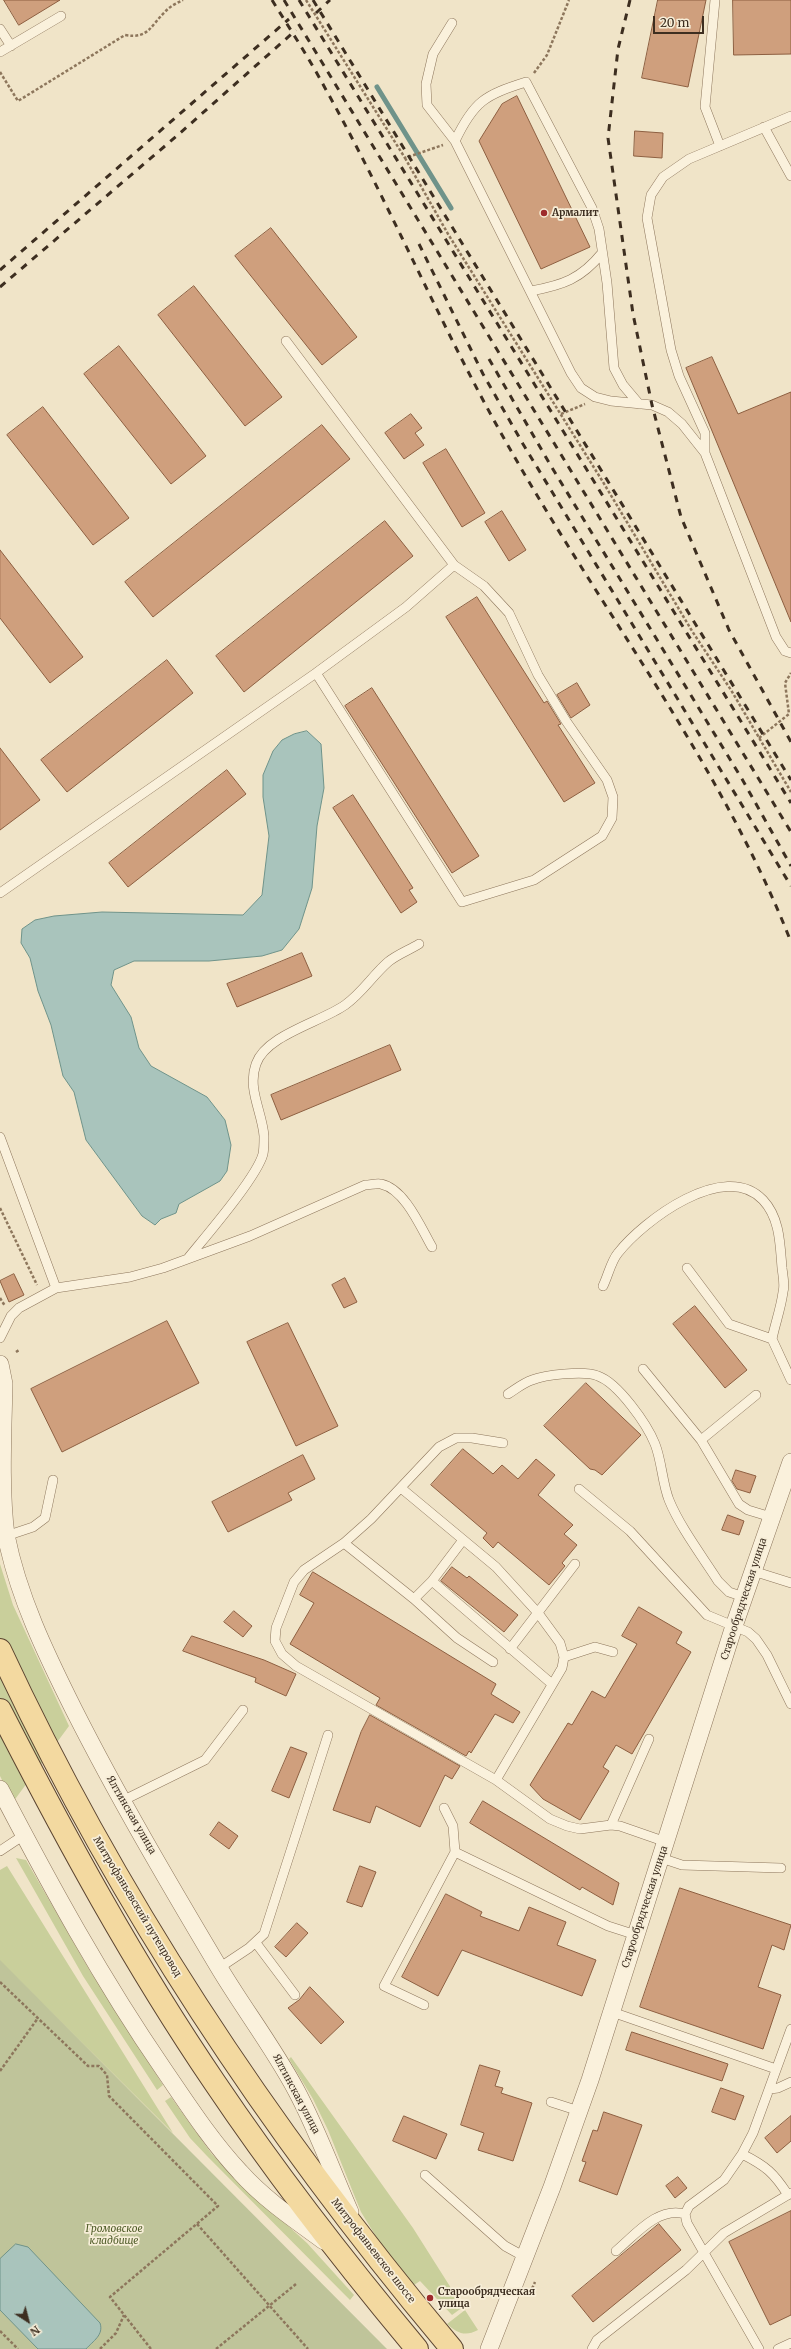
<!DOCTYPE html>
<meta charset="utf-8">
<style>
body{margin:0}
#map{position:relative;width:791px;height:2349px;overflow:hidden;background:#f0e4c8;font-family:Merriweather,serif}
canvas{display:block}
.north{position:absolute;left:8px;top:2301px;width:40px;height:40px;-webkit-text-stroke:3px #f7eed8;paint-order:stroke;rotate:144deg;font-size:11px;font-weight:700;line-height:16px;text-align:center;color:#3d2e20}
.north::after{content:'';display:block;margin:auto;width:14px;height:18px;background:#3d2e20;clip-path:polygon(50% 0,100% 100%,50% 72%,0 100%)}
.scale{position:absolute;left:653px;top:16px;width:51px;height:18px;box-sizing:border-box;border:2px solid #3d2e20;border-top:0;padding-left:5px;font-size:12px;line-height:14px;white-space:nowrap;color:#3d2e20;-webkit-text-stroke:3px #f7eed8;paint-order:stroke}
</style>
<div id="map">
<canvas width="791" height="2349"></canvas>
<div class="north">N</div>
<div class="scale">20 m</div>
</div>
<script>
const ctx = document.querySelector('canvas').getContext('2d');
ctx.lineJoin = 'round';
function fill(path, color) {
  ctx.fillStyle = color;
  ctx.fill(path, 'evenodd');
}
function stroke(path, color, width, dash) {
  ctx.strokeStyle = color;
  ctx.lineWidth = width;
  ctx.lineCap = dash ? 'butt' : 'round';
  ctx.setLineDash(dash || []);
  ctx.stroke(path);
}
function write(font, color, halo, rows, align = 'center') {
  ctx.font = font + ' Merriweather,serif';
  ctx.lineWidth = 3.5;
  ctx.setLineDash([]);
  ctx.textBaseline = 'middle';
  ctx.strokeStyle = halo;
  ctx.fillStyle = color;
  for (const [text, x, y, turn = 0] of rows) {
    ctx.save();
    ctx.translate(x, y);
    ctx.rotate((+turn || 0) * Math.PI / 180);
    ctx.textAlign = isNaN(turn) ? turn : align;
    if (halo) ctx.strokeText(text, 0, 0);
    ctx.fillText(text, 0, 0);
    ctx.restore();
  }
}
const green = new Path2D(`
 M0,1564L13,1605L69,1726L13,1802L0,1776Z
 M16,1858L26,1860L90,1971L163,2085L157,2090L83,1976Z
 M7,1866L173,2133L0,1961V1870Z
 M291,2057L413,2228L463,2307L452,2315L420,2281L414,2285L380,2243L361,2212L328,2130L313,2099L289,2059Z
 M171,2097L211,2153L244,2186L307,2243L354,2295L350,2300L207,2156L190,2138L165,2101Z
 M465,2310L478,2330C465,2337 457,2333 447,2324Z`);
const cemetery = new Path2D(`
 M0,1960L387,2349H0Z`);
const water = new Path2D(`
 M307,731L321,744L324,788L317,826L312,888L299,929L282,950L262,956L209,961H134L114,970L111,985L131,1017L139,1048L151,1066L207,1097L225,1120L231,1145L227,1171L220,1181L179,1204L176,1213L161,1219L155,1225L142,1216L86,1140L74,1092L63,1076L51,1025L38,991L30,958L21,943L22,929L35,920L54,916L102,912L243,915L262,895L269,836L263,797V775L273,751L282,740L294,734Z
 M16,2244L28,2247L100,2323C104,2335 93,2341 86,2349H38L0,2310V2259Z`);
const stream = new Path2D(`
 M377,87L451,208`);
const building = new Path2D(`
 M4,0H60L19,25Z
 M658,0H706L688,87L642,78Z
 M733,0H791V54L734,55Z
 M517,96L590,247L541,269L479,141L502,104Z
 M635,131L663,133L662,158L634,156Z
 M271,228L357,337L322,365L235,256Z
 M194,286L282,397L245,426L158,315Z
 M119,346L206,456L171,484L84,374Z
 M712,357L738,414L791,392V622L686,368Z
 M43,407L129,518L93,545L7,435Z
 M411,414L422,428L415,433L424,445L404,459L385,433Z
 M322,425L350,459L153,617L125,582Z
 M446,449L485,513L462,527L423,463Z
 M502,511L526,550L509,561L485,522Z
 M385,521L413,556L244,692L216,656Z
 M0,550L83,657L50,683L0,618Z
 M477,597L544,703L547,701L561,724L558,725L595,783L564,802L446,617Z
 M167,660L193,693L67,792L41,760Z
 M577,683L590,705L571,718L557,695Z
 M372,688L479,856L452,873L345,706Z
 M0,748L40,800L0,830Z
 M227,770L246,794L128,887L109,863Z
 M353,795L413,888L409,890L417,902L401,913L333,808Z
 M302,953L312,976L237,1007L227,984Z
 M390,1045L401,1070L281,1120L271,1095Z
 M14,1274L24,1295L9,1302L0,1281Z
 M345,1278L357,1302L344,1308L332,1285Z
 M695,1306L747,1370L725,1388L673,1324Z
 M167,1321L199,1383L62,1452L31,1389Z
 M288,1323L338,1426L296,1446L247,1342Z
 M586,1383L641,1435L602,1475L595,1470L590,1469L544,1426Z
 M463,1449L493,1474L502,1465L518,1479L536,1459L555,1475L538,1495L573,1525L564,1534L577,1545L562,1563L565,1566L549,1585L498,1542L493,1548L483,1538L487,1533L431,1485Z
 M303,1455L315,1479L288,1493L292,1500L228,1532L212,1502Z
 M736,1470L756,1476L750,1493L737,1489L732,1481Z
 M728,1515L744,1521L739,1535L722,1530Z
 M452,1567L467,1578L469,1576L518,1615L504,1632L441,1581Z
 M313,1572L496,1684L491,1694L520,1712L513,1723L495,1714L471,1753L469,1751L466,1756L376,1705L380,1698L290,1644L314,1603L300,1595Z
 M639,1607L682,1632L676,1643L691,1652L632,1754L616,1745L603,1767L609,1771L580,1820L543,1799L530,1785L568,1723L572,1725L592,1691L605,1698L637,1644L622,1636Z
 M234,1611L252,1626L243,1637L224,1622Z
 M192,1636L264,1660L296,1674L286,1696L255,1682L256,1678L183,1651Z
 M370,1715L460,1766L452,1779L445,1775L420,1827L376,1806L370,1823L333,1810L361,1732Z
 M291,1747L307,1753L289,1798L272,1791Z
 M483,1801L619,1883L613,1905L582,1887L580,1890L470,1823Z
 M219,1822L238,1836L229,1849L210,1835Z
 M360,1866L376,1872L362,1907L347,1902Z
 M680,1888L791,1925L784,1950L772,1945L758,1987L781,1995L763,2049L640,2007Z
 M446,1894L482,1912L480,1916L519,1931L529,1907L566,1922L557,1945L596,1960L582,1996L462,1950L438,1996L402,1977Z
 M297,1923L308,1933L286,1957L275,1947Z
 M310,1987L344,2022L321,2044L288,2008L299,2000Z
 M632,2032L728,2064L722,2081L626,2050Z
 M480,2065L500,2071L495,2086L503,2088L501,2093L532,2103L513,2161L478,2150L484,2133L461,2125Z
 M721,2088L744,2096L735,2120L712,2112Z
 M604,2112L642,2125L617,2195L579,2181L586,2162L582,2161L593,2130L597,2131Z
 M404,2116L447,2134L436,2159L393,2141Z
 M791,2116V2141L777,2153L765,2138Z
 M678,2177L687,2188L675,2198L666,2186Z
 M791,2211V2315L770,2325L729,2242Z
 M659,2224L681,2250L593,2322L572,2296Z`);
const path = new Path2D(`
 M306,0L405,158L443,145
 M0,72L18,101L125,35C149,39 150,26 165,12C170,6 177,3 183,0
 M534,73L547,55L569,0
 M405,158L448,234L603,482L692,631L731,690L791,792
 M561,414L585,404
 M759,738L789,714L785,683L791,673
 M0,1208L37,1285
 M0,1298L5,1306
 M16,1352L19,1350
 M0,1982L88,2066H99L107,2075L109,2096L218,2206L110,2297L151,2349
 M0,2071L38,2018
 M197,2224L308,2349
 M530,2293L535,2282
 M0,2331L18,2349
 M100,2349L116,2333L124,2315
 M216,2349L296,2284`);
const lane = new Path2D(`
 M715,0L705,107L720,146
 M452,23L433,54L426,84L427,105L455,141L571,373L581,388L595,397L611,401L652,405L668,412L682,424L705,453L776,637L785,651L791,653
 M0,29L11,46
 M0,52L61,16
 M764,127L791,176
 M455,141C474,101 485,95 526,82L592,208L599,229L607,283L614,368L623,385L639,404
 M531,291C563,285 581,279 602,253
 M705,453V433L679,376L671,350L647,218L651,195L663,177L689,159L791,116
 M316,673L462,902L534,880L602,836L612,818L613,797L607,780L566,721L538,675L509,613L484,586L454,565
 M0,893L316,673L406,607L454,565L286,341
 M0,1137L56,1288L19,1308L11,1316L0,1338
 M189,1257C206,1236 257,1177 263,1154C264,1149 264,1141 264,1136C262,1111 247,1089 256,1064C266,1035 321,1022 345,1005C363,992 372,976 388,962C396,955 409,950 419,944
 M603,1286C608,1276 611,1261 618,1253C643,1221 725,1159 763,1200C780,1218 780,1244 782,1268C783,1276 785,1285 783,1292C781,1308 775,1324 772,1339L729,1324L687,1268
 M56,1288L130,1277L163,1268L250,1236L365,1185C370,1185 377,1183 381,1184C405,1189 421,1228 432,1247
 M772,1339L791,1380
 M643,1369L701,1440L739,1504L748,1510L771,1517
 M508,1394C516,1389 523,1383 532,1380C545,1375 584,1370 598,1376C618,1383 647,1424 655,1444C662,1462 662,1482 669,1500C680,1527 702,1556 718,1581L729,1592L744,1597
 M701,1440L756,1395
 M503,1443L472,1438H456L439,1447L371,1519L344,1543L304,1570L294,1582L276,1628L275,1641L282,1654L296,1666L496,1780L550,1819L567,1826L580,1829L611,1825L620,1826L666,1842
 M401,1488L496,1567L538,1613L560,1643L564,1657L562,1668L496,1780
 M579,1489L630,1531L707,1615L748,1632L756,1639L767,1655L791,1704
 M6,1536L33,1527L45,1518L53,1480
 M344,1543L414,1599L457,1638L493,1662
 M753,1571L791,1583
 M432,1581L552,1684
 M414,1599L432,1581L463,1540
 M510,1649L575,1564
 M564,1657L595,1647L613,1652
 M122,1801L205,1760L243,1710
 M444,1808L453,1826L455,1852
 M611,1825L649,1739
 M0,1851L24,1835
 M661,1858L682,1865L781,1868
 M256,1943L295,1995
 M219,1968L249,1948L264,1934L328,1735
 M424,2005L384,1986L455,1852L608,1926L636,1935
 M612,2012L776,2069
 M770,2089L778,2088L791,2082
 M551,2102L579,2111
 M742,2154C766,2166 774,2173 788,2195
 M425,2175L505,2246L525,2257
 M616,2251C635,2235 658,2206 685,2214
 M592,2349L597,2340L686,2270L724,2233L791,2193
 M759,2349L687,2223L685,2214L689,2206L724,2180L742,2154L753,2133L791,2029
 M778,2349L791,2343`);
const street = new Path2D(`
 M0,1364L4,1384C3,1431 0,1489 6,1535C18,1596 46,1654 74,1710C118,1797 168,1882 218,1966C243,2008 273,2047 296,2090C317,2129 332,2171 350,2212
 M0,1789C50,1885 102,1980 164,2070C188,2105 211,2141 240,2172C264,2199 295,2220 324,2241
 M489,2349L552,2187L590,2080L734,1626L791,1462`);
const primary = new Path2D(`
 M0,1650C117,1902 273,2136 452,2349
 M0,1710C65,1837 134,1964 215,2083C277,2175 346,2264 417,2349`);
const rail = new Path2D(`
 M272,0C290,29 309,58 325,88C391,206 443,332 510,449C603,613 722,766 791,942
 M284,0L791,832
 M299,0L791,803
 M313,0L791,780
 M630,0L618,49L608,138L633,314L652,405L681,517L729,630L791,742
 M316,13L330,0
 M419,244L483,374L523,444L791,886
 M0,270L289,19
 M0,287L179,134L296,30
 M489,359L551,466L742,779L791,866`);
const markers = [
 [544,213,4,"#9e2a2b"],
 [430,2298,4,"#9e2a2b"]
];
const poiNames = [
 ["Армалит",552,213],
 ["Старообрядческая",438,2292],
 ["улица",438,2304]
];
const streetNames = [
 ["Старообрядческая улица",744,1599,-72],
 ["Ялтинская улица",131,1815,60],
 ["Митрофаньевский путепровод",137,1907,59],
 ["Старообрядческая улица",645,1907,-72],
 ["Ялтинская улица",296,2094,62],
 ["Митрофаньевское шоссе",373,2251,52]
];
const parkNames = [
 ["Громовское",114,2229],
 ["кладбище",114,2241]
];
fill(green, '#c9cf9b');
fill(cemetery, '#bfc49a');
fill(water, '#a9c4bc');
stroke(water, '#6f938a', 1);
stroke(stream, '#6f938a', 5);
fill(building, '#cf9f7d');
stroke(building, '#8d5f41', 1);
stroke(lane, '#8d765c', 10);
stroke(street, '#8d765c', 18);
stroke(primary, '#5b4430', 24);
stroke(path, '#8d765c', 2.5, [3, 2]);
stroke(lane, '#faf1dc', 9);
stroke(street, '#faf1dc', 17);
stroke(primary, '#f3d9a0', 22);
stroke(rail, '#3d2e20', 3, [7, 7]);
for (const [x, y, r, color] of markers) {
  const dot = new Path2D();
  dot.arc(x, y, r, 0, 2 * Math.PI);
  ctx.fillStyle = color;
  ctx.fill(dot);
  stroke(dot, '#f7eed8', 1.5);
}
write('bold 10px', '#3d2e20', '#f7eed8', poiNames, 'left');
write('10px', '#3d2e20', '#f7eed8', streetNames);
write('italic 10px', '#4d5a26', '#f7eed8', parkNames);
</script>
